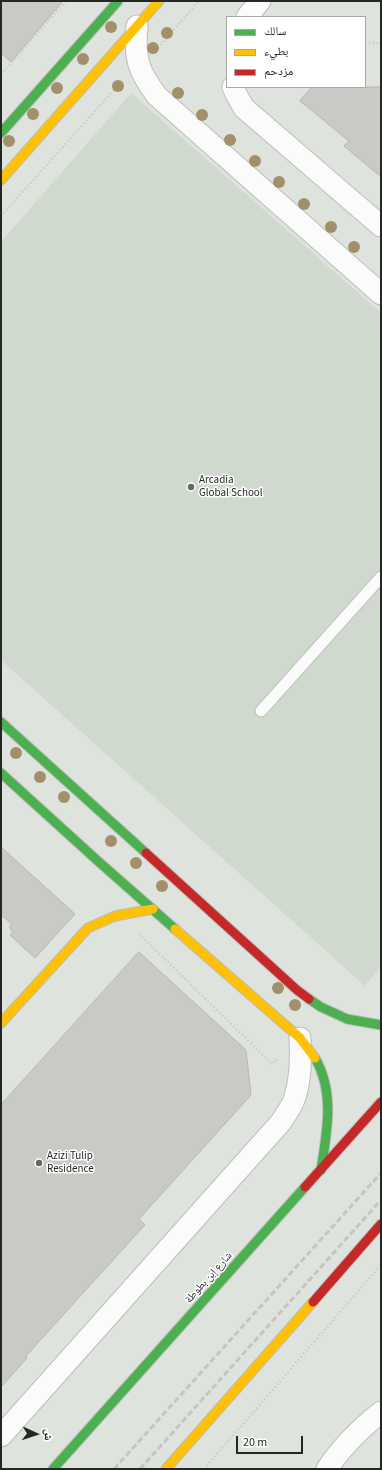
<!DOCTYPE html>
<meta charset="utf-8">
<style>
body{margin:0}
#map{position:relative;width:382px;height:1470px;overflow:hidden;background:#dfe3dd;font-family:"Source Sans 3","Noto Naskh Arabic",sans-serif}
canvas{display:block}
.frame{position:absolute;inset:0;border:2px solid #242723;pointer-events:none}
.legend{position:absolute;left:226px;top:16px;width:140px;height:72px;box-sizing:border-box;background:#fff;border:1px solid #a7a9a7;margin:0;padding:5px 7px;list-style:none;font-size:12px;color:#242723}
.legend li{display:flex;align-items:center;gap:8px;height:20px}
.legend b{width:20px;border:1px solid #a7a9a7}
.north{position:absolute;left:16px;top:1414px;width:40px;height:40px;-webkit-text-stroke:3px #fff;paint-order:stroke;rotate:93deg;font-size:11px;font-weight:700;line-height:16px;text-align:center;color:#242723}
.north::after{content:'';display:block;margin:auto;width:14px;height:18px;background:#242723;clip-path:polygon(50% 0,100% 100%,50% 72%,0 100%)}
.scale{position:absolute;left:236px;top:1436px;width:67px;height:18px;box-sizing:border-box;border:2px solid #242723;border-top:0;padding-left:5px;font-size:12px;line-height:14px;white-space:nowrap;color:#242723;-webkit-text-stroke:3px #fff;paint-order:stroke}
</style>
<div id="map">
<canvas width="382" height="1470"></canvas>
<div class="frame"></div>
<ul class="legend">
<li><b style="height:5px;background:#4caf50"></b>سالك</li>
<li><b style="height:5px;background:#ffc107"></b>بطيء</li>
<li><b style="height:5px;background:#c62828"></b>مزدحم</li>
</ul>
<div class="north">ش</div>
<div class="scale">20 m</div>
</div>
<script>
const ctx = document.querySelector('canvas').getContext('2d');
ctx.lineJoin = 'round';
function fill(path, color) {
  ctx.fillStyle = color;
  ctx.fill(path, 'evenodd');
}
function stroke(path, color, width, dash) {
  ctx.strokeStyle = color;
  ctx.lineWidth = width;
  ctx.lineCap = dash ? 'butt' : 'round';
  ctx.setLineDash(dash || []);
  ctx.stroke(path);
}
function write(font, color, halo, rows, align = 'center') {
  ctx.font = font + ' "Source Sans 3","Noto Naskh Arabic",sans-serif';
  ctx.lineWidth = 3;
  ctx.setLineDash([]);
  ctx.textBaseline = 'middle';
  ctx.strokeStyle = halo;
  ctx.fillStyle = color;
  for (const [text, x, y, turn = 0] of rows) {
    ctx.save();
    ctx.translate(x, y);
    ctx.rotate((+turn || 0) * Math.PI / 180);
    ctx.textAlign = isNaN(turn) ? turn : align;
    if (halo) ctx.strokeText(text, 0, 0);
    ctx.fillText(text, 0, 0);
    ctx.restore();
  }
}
const built = new Path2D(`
 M131,93L381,313V967L365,986L1,660V242Z`);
const building = new Path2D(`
 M1,1H63L11,62L1,53Z
 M312,87H381V177L344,146L349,141L300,101Z
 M1,847L75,914L35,958L10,935L13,932L9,927L12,924L1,915Z
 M139,952L246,1050L251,1095L139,1219L145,1225L143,1227L26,1356L27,1358L1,1387V1105Z`);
const path = new Path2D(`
 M365,43H381
 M158,48L199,1
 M1,74L66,1
 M1,216L122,81
 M139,934L272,1064L278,1058
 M204,1469L381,1265`);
const lane = new Path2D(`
 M261,711L381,577`);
const street = new Path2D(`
 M247,17L260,1
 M137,26C134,58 138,71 157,96L381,294
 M233,87L236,94L244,108L381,226
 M1,1436L281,1122C285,1115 291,1108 294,1100C301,1080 301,1059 300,1038
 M327,1469C341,1448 361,1428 381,1412`);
const fast = new Path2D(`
 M1,133L118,1
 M1,722L146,853
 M1,773L99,862L175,929
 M309,999L321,1007L347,1019L381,1025
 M315,1058C335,1092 327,1132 321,1170
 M53,1469L305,1187`);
const slow = new Path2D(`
 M1,180L159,1
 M175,929L300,1038L315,1058
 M1,1023L88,928L115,916L153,909
 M166,1469L313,1302`);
const jam = new Path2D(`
 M146,853L297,990L309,999
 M305,1187L381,1102
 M313,1302L381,1224`);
const rail = new Path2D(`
 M114,1469L381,1173
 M140,1469L381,1200`);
const trees = [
 [111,27],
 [167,33],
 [153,48],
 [83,59],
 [118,86],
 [57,88],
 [178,93],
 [33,114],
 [202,115],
 [230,140],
 [9,141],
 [255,161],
 [279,182],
 [304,204],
 [331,227],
 [354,247],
 [16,753],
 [40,777],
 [64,797],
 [111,841],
 [136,863],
 [162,886],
 [278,988],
 [295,1005]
];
const markers = [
 [191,487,4,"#656964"],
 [39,1163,4,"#656964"]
];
const poiNames = [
 ["Arcadia",199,481],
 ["Global School",199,494],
 ["Azizi Tulip",47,1157],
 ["Residence",47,1170]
];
const streetNames = [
 ["شارع إبن بطوطة",209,1278,-48]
];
fill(built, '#d0d9cd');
fill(building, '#c9cac5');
stroke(building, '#b5b7b2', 1);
stroke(lane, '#bbbeb9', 13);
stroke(street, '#bbbeb9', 23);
stroke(fast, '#bbbeb9', 11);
stroke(slow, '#bbbeb9', 11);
stroke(jam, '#bbbeb9', 11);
stroke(path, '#c4c4c3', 2.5, [1, 3]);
stroke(lane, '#fafbfa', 11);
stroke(street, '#fafbfa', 21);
stroke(fast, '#4caf50', 9);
stroke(slow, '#ffc107', 9);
stroke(jam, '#c62828', 9);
stroke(rail, '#c5c5c4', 3, [6, 3]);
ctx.fillStyle = '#a2906b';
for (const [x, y] of trees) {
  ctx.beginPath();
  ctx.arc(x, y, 6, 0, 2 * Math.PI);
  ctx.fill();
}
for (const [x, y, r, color] of markers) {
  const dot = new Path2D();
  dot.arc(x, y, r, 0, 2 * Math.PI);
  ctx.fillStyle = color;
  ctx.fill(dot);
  stroke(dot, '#fff', 1.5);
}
write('11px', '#242723', '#fff', poiNames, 'left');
write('11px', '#242723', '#fff', streetNames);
</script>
